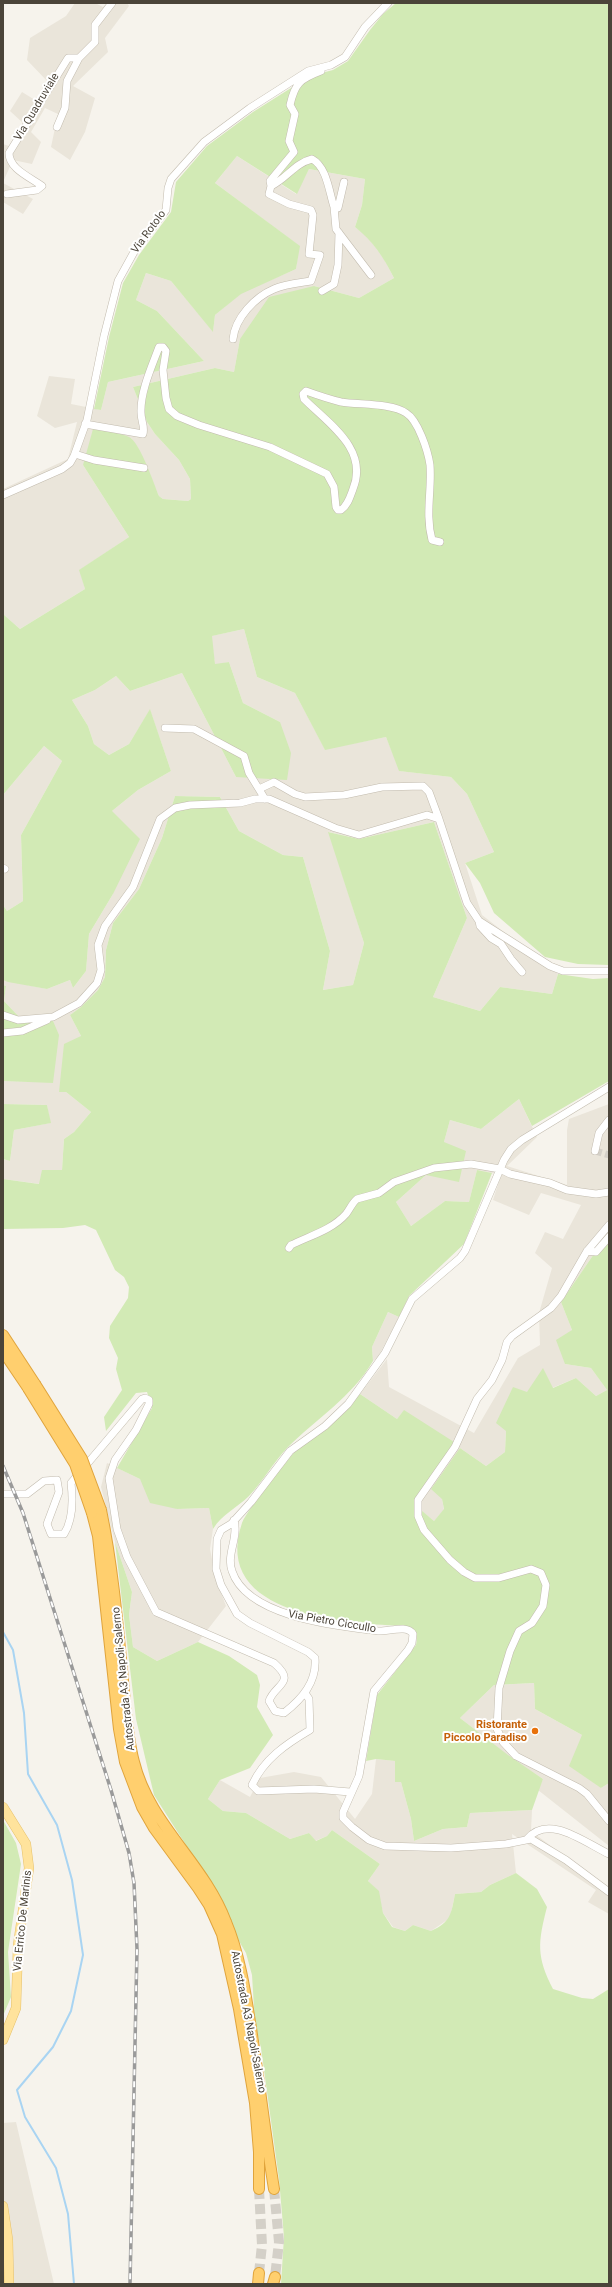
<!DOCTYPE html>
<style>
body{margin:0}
#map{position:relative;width:612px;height:2287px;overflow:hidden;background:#f6f3ec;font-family:Roboto,sans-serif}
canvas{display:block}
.frame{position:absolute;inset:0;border:4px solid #4b4439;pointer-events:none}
</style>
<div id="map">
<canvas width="612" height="2287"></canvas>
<div class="frame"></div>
</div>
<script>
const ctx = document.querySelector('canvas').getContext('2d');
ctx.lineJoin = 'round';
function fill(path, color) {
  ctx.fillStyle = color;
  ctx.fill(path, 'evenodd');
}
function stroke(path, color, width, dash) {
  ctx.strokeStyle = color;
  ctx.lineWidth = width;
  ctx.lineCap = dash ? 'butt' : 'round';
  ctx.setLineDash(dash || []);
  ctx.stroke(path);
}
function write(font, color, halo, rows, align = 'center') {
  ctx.font = font + ' Roboto,sans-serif';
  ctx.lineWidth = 4;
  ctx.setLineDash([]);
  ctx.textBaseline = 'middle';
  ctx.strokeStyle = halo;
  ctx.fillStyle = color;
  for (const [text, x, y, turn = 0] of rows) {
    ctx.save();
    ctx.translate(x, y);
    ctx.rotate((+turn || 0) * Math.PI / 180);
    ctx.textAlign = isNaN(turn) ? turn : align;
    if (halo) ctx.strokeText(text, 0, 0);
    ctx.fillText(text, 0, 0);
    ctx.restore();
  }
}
const residential = new Path2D(`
 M75,3H95L103,7L107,3H127L129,6L105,38L108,52L73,86L95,98L85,132L70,160L51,147L58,114L45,108L31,132L41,142L32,164L13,160L3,182V144L9,146L23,123L10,111L22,92L35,100L47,81L27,60L30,38L66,16Z
 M237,156L296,194L309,169L365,179L362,205L355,227L367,236L384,259L394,278L359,298L314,286L240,339L234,372L215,368L133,387L147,422L155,434L179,460L190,479L191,499L188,501L163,499L159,496L138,449L131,438L83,465L129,537L80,570L85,589L20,629L3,614V489L68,459L77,422L55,428L37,416L49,376L75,379L71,404L101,410L108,382L204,361L157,311L136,300L146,273L171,281L213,331L215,315L241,293L296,269L299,246L215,183Z
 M3,183L33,199L23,214L3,202Z
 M244,629L257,677L295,693L325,749L386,737L400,771L451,777L467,794L494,852L465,863L482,915L558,974L552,994L500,987L480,1011L433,997L467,918L434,822L359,839L329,832L364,943L353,985L323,990L330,951L303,857L283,855L239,831L220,797L175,796L162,838L139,889L113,923L106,950L105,977L98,990L81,1007L70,1015L81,1036L59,1092H66L91,1112L74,1132L64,1139L62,1170L40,1184L3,1179V1159L10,1161L14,1130L50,1123L47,1105L3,1104V1081L53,1082L22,1020L4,1001L6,986L3,985V980L47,989L70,980L73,988L86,971L89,934L113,894L112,811L138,790L171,771L150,710L129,744L109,755L94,744L88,726L72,700L95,690L116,676L130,691L182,673L236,777L280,722L243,703L229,662L215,665L211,636Z
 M44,746L62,761L21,835L23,901L7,911L3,905V795Z
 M519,1099L537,1137L507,1166L567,1185V1130L569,1119L609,1104V1232L561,1302L572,1330L565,1364L591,1368L607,1390L596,1396L576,1378L552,1388L506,1431L505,1452L486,1466L460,1448L442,1499L444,1510L434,1521L414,1505L404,1411L397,1419L360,1394L387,1359L389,1387L474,1433L518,1358L540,1345L539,1313L552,1268L535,1253L545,1232L563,1239L581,1205L541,1193L529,1215L493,1200L501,1175L477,1170L469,1202L445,1201L411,1226L396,1202L426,1175L444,1142L450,1120L481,1129Z
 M388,1312L399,1317L378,1357L373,1361L372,1347Z
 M107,1463L140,1479L177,1509L209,1508L213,1529L210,1549L216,1580L226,1606L198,1642L157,1661L133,1647L129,1615L132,1592L115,1542L101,1487Z
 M534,1683L535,1709L582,1735L601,1788L609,1783V1846L538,1790L543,1779L508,1756L460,1718L494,1685Z
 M376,1759L395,1761V1782H401L411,1819L414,1841L443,1829L467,1827L470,1813L532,1810L531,1831L609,1890V1914L588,1902L596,1890L512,1834L516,1873L490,1885L481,1892L455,1894L450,1918L431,1931L413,1925L405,1931L393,1927L383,1913L378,1891L368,1881L380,1864L332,1830L327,1836L315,1841L309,1833L290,1839L246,1813L223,1811L208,1799L220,1780L250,1797L260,1778L294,1772L321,1777L355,1819L372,1794Z
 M16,2122L54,2284H3V2123Z`);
const green = new Path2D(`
 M396,3H609V965L578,964L545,957L494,913L480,883L465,863L494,852L467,794L451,777L399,771L386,737L325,750L295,693L257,677L244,629L212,636L215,664L229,662L243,703L280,722L291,753L287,780L236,777L182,673L130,691L116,676L95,690L72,700L88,726L94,744L109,755L129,744L150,709L171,771L138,790L112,811L140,839L113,894L89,934L86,971L73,988L70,980L47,989L8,982L3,980V905L7,911L23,901L21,835L62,761L44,746L3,795V614L20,629L85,589L79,570L129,537L83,465L93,429C105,431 118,432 129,437C140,442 154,484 159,496L163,499L188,501L191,499L190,479L179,460L155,434L147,422L133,387L215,368L234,372L240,339L269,297L314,286L359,298L394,278C384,258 373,241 355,227L362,205L365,179L309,169L297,194L237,156L215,183L300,246L296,269L241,294L215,315L213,332L171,281L146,273L136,300L157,311L204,361L108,382L101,410L94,409L109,337L123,283L139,255L171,212L176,182L207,146L253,112L310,76L333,70L348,61L370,30L383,14Z
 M175,796L220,797L239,831L283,855L303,857L330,951L323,990L353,985L364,943L328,832L359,839L434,822L467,918L433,997L480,1011L500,987L552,994L558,974L593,979L609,978V1081L532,1126L519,1099L481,1129L450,1120L444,1142L466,1151L459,1182L426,1175L396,1202L411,1226L445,1201L469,1202L477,1170L492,1173L464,1244L409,1296L399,1317L388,1312L372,1347L373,1361C352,1397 316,1419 287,1448C273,1463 263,1481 249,1496C237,1508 222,1514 213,1529L209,1508L177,1509L150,1503L140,1479L117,1468L152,1408L147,1392L136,1393L106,1431L104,1417L122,1390L116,1369L118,1358L109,1338L110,1326L128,1298L129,1287L124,1277L115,1270L96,1230L85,1225L63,1228L3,1229V1179L39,1184L42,1170H62L64,1139L74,1132L91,1112L66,1092H59L64,1044L81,1036L70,1015L81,1007L98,990L105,977L106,950L113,923L139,889L162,838Z
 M3,985L6,986L4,1001L22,1020L53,1021L59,1035L53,1083L3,1081Z
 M3,1104L47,1105L51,1123L14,1130L10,1161L3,1159Z
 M609,1232V1783L601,1788L569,1766L582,1735L535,1709L534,1683L494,1685L460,1718L508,1755L543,1779L532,1810L470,1813L467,1827L443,1829L414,1841L411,1819L401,1782H395V1761L376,1759L366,1761L377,1695L416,1645C418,1635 417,1630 407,1626C349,1624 210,1617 242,1523C248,1508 284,1465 296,1450C307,1438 325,1429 337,1419C346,1412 353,1402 360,1394L397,1419L404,1410L454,1442L415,1505L434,1521L444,1509L442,1499L431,1489L460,1448L486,1466L505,1452L506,1431L496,1423L513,1387L527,1392L543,1368L553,1388L576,1378L596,1396L607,1390L591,1368L565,1364L556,1340L572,1330L561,1302Z
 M115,1542L132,1592L129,1615L133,1647L157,1661L198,1642L229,1656L257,1675L260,1685L257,1707L273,1735L250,1768L220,1780L208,1799L223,1811L246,1813L290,1839L309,1833L316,1841L327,1836L332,1830L380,1864L368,1881L379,1891L383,1913L392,1927L405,1931L413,1925L431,1931C451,1922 451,1914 455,1894L481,1892L490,1885L516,1873L537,1889L547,1907C538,1942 536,1956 553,1989L582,1998L593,1999L609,1989V2284H281L284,2237L279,2179L261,2048L255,2023L252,1975L246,1953L236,1936L226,1908L154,1795L136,1719Z
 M3,1820L16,1843L21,1864L8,1952L11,1997L3,2016Z`);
const stream = new Path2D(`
 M3,1632L13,1650L24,1713L28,1774L57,1825L72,1880L83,1955L71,2011L53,2047L17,2090L25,2117L56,2168L68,2214L74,2284`);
const minorTunnel = new Path2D(`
 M595,1151L609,1155`);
const highwayTunnel = new Path2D(`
 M259,2189L262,2245L259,2273
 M274,2189L279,2242L275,2277`);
const minor = new Path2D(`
 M321,71C300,79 295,83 290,105L295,114L289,141L294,152L270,181L271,186C286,179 295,163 312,159C327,167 329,192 334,207L338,208L344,182
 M57,127L65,108L67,81L79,58
 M7,194L37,190L42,186C30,177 9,169 9,153L68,58H79L95,42V25L112,3
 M334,207L336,229L371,275
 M322,291L334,284L338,265L339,233
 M233,339C235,318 255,297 274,289C285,284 299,283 311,281L320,255L309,254L313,215L311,210L289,204L269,194L271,186
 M85,424L143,434C145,426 141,421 141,413C140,392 152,366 159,347H163L166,351L163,370L166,398L169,409L177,416L199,425L270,447L327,474L334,487L336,507L338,510H341C348,505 350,497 353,489C369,449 329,424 304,399L303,394L306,391C317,395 329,399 341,402C359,405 392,403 406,413C418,420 428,451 430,465C432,490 425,514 432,540L440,542
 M75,454L94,460L144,468
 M3,495L62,469L70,463L74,456L87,420L104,336L118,281L134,252L166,210L168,188L171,179L204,142L250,108L308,71L331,65L345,57L365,27L388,3
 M165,728L194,729L244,756L249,773L265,799
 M259,789L274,782L295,794L305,797L344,795L382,787L423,786L429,792L439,819
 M3,868L5,869
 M479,921L480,926L491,938L501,944L511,959L522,972
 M3,1015L18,1020L53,1017L79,1003L97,983L101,970L98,945L105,926L133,887L160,819L175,808L190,805L240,803L255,799H269L335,828L359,835L427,815L439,819L467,903L479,921L550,966L563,971H609
 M3,1033L22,1031L47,1020
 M595,1151L599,1133L609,1120
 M609,1225L587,1251L561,1296L551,1308L512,1336L507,1342L502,1360L492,1380L477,1399L455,1447L418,1500V1516L424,1530L450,1560L464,1572L475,1578H499L531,1569L541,1573L546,1585L543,1606L532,1623L519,1631L510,1651L499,1688L497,1729L503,1742L516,1756L579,1788L587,1794L609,1821
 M289,1248L291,1245C309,1236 332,1230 346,1214C350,1209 352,1203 357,1199L379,1193L394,1182L434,1168L471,1164L500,1169L510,1174L550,1183L567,1190L596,1194L609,1192
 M587,1251L596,1252L609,1237
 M3,1494H27L44,1481L57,1480L59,1492L47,1524L51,1534H64C73,1520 73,1500 71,1483L142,1399L145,1398L149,1400V1404L136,1430L115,1460L109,1478L117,1529L127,1557L156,1612L274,1663C297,1683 275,1684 269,1701L275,1711L284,1713C302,1699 317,1682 315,1658L308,1652L250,1623L237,1614L221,1585L216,1569L217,1539L221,1530L231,1524L251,1502L290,1451L325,1426L348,1404L385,1353L412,1299L460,1258L465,1251L504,1160L511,1149L522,1140L609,1087
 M234,1520C239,1538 226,1554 232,1571C247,1617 337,1626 378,1631C388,1632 407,1624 413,1634L412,1643L408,1650L374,1691L359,1776L343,1812V1818L352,1827L369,1840L385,1846L451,1848L506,1844L531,1839L566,1860L609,1892
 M305,1693L309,1699L310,1730C286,1744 264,1759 252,1785L258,1791L314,1789L350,1792
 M527,1839C549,1813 585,1843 609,1854`);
const major = new Path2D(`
 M3,1807L26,1844L29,1868L18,1945L16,2008L3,2040
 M3,2206L8,2240L9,2284`);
const highway = new Path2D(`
 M3,1335L35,1384
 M3,1351L28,1388
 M101,1510C112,1563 117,1616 122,1670C125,1700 126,1732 134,1762C149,1824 204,1863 226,1922C239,1953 245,1989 250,2022C259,2078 265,2133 274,2189
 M92,1513L98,1536L119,1729L125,1762L142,1807L154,1828L198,1888L209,1905L222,1934L239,2009L255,2103L259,2152V2189
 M258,2284L259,2273
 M273,2284L275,2277`);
const rail = new Path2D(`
 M3,1466L23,1513L111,1790L129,1853L134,1883L137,1949L130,2284`);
const highwayBridge = new Path2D(`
 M35,1384L82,1459L101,1510
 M28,1388L75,1464L92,1513`);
const markers = [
 [535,1731,4,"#e8710a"]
];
const streetNames = [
 ["Via Quadruviale",37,107,-59],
 ["Via Rotolo",149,232,-54],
 ["Via Pietro Ciccullo",332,1622,10],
 ["Autostrada A3 Napoli-Salerno",124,1679,-96],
 ["Via Errico De Marinis",23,1921,-84],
 ["Autostrada A3 Napoli-Salerno",248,2022,79]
];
const foodNames = [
 ["Ristorante",527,1725],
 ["Piccolo Paradiso",527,1738]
];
fill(residential, '#eae5da');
fill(green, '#d2eab5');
stroke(stream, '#a9d4f2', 2);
stroke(minorTunnel, '#d4d0c8', 7, [7, 3.5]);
stroke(highwayTunnel, '#d4d0c8', 10, [10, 5]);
stroke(minor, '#c2bbae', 8);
stroke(major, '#e6c16a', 10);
stroke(highway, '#e0a43c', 12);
stroke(minor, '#fff', 7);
stroke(major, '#ffe39c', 9);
stroke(highway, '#ffcf6e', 10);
stroke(rail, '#9a9a9a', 3.5);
stroke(rail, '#fff', 2, [6]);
stroke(highwayBridge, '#e0a43c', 12, []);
stroke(highwayBridge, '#ffcf6e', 10);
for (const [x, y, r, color] of markers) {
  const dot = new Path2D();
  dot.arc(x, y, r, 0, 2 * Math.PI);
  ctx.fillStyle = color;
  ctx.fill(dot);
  stroke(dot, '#fff', 1.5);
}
write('11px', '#4b4439', '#fff', streetNames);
write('bold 11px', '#c56008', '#fff', foodNames, 'right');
</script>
